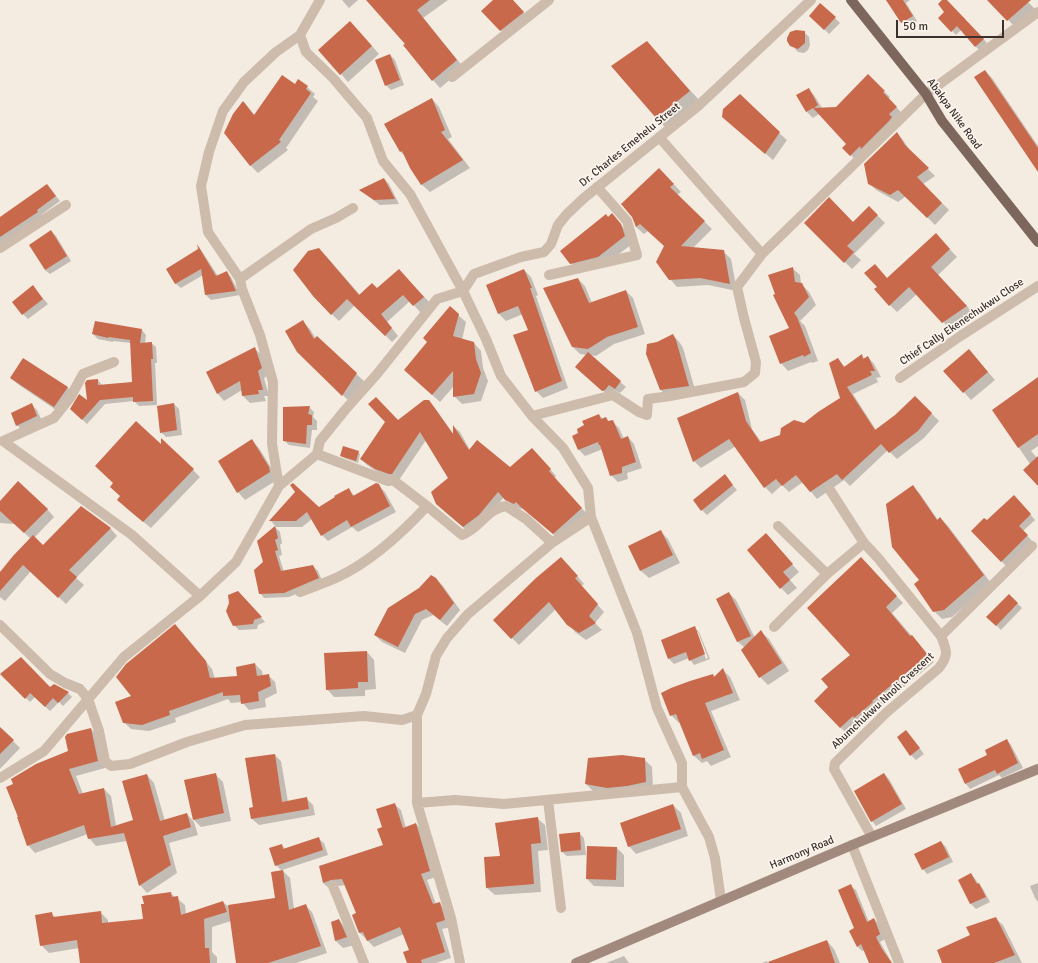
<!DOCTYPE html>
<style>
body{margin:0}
#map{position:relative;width:1038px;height:963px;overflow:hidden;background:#f4ebe1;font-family:Signika,sans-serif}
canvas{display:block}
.scale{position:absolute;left:896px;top:20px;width:108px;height:18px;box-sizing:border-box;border:2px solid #3b302b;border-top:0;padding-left:5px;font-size:12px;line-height:14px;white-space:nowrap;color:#3b302b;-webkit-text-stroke:3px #fbf5ee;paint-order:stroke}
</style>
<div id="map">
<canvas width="1038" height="963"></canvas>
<div class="scale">50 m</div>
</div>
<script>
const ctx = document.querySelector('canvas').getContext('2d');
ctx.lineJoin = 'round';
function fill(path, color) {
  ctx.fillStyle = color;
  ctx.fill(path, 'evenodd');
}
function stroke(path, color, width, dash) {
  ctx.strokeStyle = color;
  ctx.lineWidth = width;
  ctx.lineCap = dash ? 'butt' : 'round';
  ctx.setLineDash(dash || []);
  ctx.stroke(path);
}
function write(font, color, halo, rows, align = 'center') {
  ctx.font = font + ' Signika,sans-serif';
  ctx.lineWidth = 3.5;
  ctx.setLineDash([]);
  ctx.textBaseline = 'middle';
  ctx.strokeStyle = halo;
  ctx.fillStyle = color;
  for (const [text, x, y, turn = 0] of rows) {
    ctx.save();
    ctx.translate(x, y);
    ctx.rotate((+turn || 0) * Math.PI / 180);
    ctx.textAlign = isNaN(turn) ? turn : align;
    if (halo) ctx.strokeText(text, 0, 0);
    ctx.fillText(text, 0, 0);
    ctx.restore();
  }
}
const shadow = new Path2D(`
 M342,0H358L349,8Z
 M368,0H448L423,18L464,68L440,88L433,80L406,44Z
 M494,0H512L528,17L505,35L501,30Z
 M886,0H910L906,3L917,21L907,27Z
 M944,0H946L987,43L979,50L961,30L956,35L940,18L946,12Z
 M989,0H1026L1036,10L1016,28Z
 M835,18L840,23L829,34L815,20Z
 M358,30L379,54L348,82L341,74Z
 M804,32L809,37L810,45L808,50L804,53L798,52L788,41Z
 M647,43L700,101L666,128L656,118Z
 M390,55L395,60L404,85L391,90L386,85Z
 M985,71L992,78L1038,146V171Z
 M868,76L890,97L888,99L902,113L857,161L843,148L847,144L819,114L813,118L807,112L797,96L808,89L814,95L822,108H836Z
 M295,85L307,87L315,94L313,97L318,101L286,148L288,150L258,173L251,166L225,133L244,102L255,116Z
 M432,99L439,107L452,137L448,139L470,168L430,192L422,185L405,156L400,151Z
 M731,124L779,133L787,140L773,160Z
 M897,133L903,140L911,152L935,176L923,184L949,210L935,225L906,196L898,202L876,190L869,183Z
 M667,177L681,192L677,195L712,229L693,248L723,251L731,259L737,291L708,285L677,287L670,279L665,246L648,231L644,234L636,227L633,216Z
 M384,179L389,184L399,204L380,205L361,191Z
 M47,185L60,201L41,215L42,216L0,245V218Z
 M869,207L885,223L854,254L861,260L852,269L805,223H853Z
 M606,215L609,218L619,222L628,233L632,244L606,264L578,271L571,263Z
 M51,231L56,236L71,261L50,274L45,270Z
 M943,242L957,257L938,275L974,314L950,329L917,294L897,312L890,305L887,279Z
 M199,247L218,276L226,272L231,277L240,295L211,300L206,295L203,275L181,288L176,284L167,269L199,250Z
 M326,256L360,295L377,290L399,270L431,304L421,313L410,301L387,322L398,336L392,342L355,305L339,321L313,296Z
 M792,268L800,275L801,284L809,292L816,305L800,321L805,326L818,361L812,363L811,362L788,371L781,363L791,329L776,294Z
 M524,270L531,277L538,295L536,296L568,388L543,398L536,391L529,330L523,314L506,321L499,314L488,285Z
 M578,279L585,286L592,303L626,291L633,298L645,334L614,344L596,356L590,355L626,387L620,393L614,390L608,395L581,372L587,355L580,354L573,347Z
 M33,287L48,304L28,319L23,314Z
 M458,315L466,322L462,340L474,343L481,351L483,368L488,381L481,401L462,404L454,396V386L440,402L405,370Z
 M303,322L310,329L316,339L317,338L364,381L350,402L298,351Z
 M142,330L146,335L145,343H151L156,347L157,363H155L157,405L139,406L134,401L105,404L87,424L76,413L88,401L98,380L102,385L134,383L131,343L113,341V342L98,339L93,334Z
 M673,335L680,343L683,348L696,393L668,398L661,390L658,343Z
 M255,349L262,355L269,375L264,378L269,396H264L266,401L250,403L243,396L242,390L224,401L218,394L207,373Z
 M862,356L865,359L868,357L874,364L881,377L876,378L878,382L853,394L876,430L896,415L915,397L939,421L924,438L897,459L888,450L850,486L844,480L817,499L803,482L789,492L782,485L772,494L765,487L736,446L701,468L694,461L738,393L745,400L752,429L762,443L780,436L805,424L841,398L838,360L845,367Z
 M976,358L995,380L971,400L945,371Z
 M23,359L68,388L75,396L62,414L19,385L11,378Z
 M1038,383V446L1031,451L1038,459V485L1030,464L993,410Z
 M429,401L435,408L454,435V427L460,432L470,450L510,469L539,456L556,476L554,478L588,515L560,540L523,508L521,509L513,506L504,497L485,521L470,533L444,511L449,478L426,440L399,480L382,475L367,465L361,459L398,421Z
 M174,404L179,409L182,435L166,437L161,432Z
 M32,405L37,410L42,421L22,430L17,425Z
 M309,407L314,412L313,417L317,421V430H312L310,448L289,445L284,440Z
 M599,415L603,419H606L610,422L612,421L619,428L624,439L628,437L634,444L642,468L627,473L628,479L618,482L611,475L603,449L585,456L579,450L573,437L579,434L586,426Z
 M252,441L259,448L276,476L277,480L245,500L238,492Z
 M163,446L193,470L200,477L151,528L125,507Z
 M358,452L360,454L358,463L344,458L341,456Z
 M729,481L737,490L707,515L702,510Z
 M378,485L385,492L396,512L358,532L352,527L328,541L322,535L312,519L302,527H276L271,521L319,508L348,490L355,496Z
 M913,486L920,494L938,520L940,518L948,526L991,583L952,617L942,619L934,611L920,580Z
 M1019,501L1035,520L1023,531L1032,541L1006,566L972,531Z
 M0,502L47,509L54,517L34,538L43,547L110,528L117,536L76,578L84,585L66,604L31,571L5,601L0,597V574L31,539L15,524L0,523Z
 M275,527L280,532L282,543L280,545L282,555L279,556L284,572L313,566L318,571L323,583L289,597L264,598L260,593Z
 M660,531L668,539L680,563L649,578L641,571L630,547Z
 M766,535L799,572L790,580L797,588L788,595L781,588Z
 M867,564L903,603L892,613L934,662L847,734L815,701L830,687L851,655Z
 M568,565L584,584L581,586L604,612L595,623L602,630L586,640L575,632L556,609L519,645L494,620Z
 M436,579L443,586L460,610L447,626L433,615L422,620L405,653L382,642L375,635Z
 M729,593L736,600L755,638L761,632L769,639L789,671L768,685L760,677L743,650L745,648L737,641Z
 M1009,595L1022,608L1001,630L988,617Z
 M243,597L265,622L258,625L257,629L239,630L234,625Z
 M695,628L699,632L710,659L694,665L689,658L674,664L669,659L662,641ZM696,632H698L708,658L706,659Z
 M182,632L212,669L215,679L238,677L255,664L262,671L263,676L268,675L275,682L277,693L265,699L266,707L249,710L242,702L231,703L228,699L175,718L176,722L149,731L131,729L124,722L133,697Z
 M367,652L374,660L376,689L365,690V696L334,697L327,689Z
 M21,658L50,688L68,693L72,697L63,706L59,702L50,711L35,697L30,702L1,673Z
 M723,670L730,677L740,700L711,711L731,757L711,766L707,761L702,763L694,756L680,722L679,723L671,715L713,675L715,677Z
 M0,728L20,748L0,769Z
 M91,729L98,736L105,768L76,776L83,794L104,789L111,796L116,826L134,821L147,775L154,783L165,821L187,814L194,822L198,835L169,843L177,873L147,893L140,885L127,841L96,846L89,838L88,834L35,853L28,845L69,752Z
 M906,731L924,754L916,760L911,755Z
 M1007,740L1011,745L1023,768L1002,778L999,775L970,789L966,784L989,755Z
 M275,755L281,761L288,802L306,798L313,805L315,815L259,825L252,819L254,808Z
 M644,759L652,767L653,789L594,792L586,784Z
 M215,774L223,782L231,821L201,827L194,820Z
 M884,774L889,779L906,809L876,826L872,821Z
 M394,804L401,810L406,828L416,824L422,830L436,877L427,880L436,904L439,903L446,910L451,927L442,929L451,958L436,963H408L410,951L404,934L374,947L360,933L353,915L358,914L346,885L338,886L330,889L323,883L384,845L383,828Z
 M673,805L681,813L688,836L636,854L629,846Z
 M537,818L545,825L548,850L538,851L541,892L495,895L487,888L501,857Z
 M579,833L584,838L586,855L567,856L562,852Z
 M319,839L324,843L328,855L282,870L290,878L294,909L305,905L312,912L327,953L296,963H237L231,921L212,927V952L217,957V963H81L79,948L49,953L41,945L51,913L56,918L100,912L108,920V923L144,920L170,893L185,905L186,914L223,902L230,908L276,898L282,871L276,865L281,845L286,849Z
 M941,842L946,847L953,862L927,874L923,869Z
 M617,848L624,855V887L594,886L587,879Z
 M971,874L983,889L990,902L976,909L971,904L960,880Z
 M1038,883V902L1035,898L1030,886Z
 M851,886L856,890L869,922L874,919L879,924L885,939L880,942L892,963H870L865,950L862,951L857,946Z
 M995,918L1003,925L1022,963H943L971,935Z
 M339,920L346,928L354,945L343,948L336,941L332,922Z
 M827,941L834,949L840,963H762L767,961L768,963Z
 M624,956L629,963H606Z`);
const building = new Path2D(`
 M366,0H430L417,10L457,60L432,81L403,45L405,44Z
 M493,0H513L524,12L500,31L481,11Z
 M886,0H903L913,16L901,23Z
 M942,0H947L984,39L975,47L957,26L951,32L938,18L944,12L938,4Z
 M987,0H1031L1007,21Z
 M820,3L836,17L824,30L809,16Z
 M350,21L372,46L340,75L318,50Z
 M796,30L805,31V43L798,49L790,46L787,41V38L790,32Z
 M647,41L690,91L656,118L611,66Z
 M390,54L400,80L385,86L375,60Z
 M985,70L1038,148V172L974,77Z
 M868,74L885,91L883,92L897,107L889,114L892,117L889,121L861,149L860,146L850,156L842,148L846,144L813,108L806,112L796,95L809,88L818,105L814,108L836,107Z
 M282,75L295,84L298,79L308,86L306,89L311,93L279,140L281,142L250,166L224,133L233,114L243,101L254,115Z
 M740,94L780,132L765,154L722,117L723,109Z
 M432,98L445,130L441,132L463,160L421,185L410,168L402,151L400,152L384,124Z
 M897,132L905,145L929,168L917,177L942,203L927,218L898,190L890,195L868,184L864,164Z
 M659,168L674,184L670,187L705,221L681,246L724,250L730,284L700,278L669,280L656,262L664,246L640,224L636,227L632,217L621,204Z
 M384,178L395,199L374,200L359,190Z
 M47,184L56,196L37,210L38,212L0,237V217Z
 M829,197L853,222L869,206L878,215L847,246L854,252L844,263L804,223Z
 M612,213L621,224L625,236L598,257L570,264L560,251L606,214L608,217Z
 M51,230L67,256L45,270L29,245Z
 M936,233L950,249L931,267L967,306L942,323L909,287L889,306L874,289L877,287L864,273L875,264L887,278Z
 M197,244L216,276L227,271L236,291L205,295L201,269L175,284L166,269L198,249Z
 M319,248L359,295L372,283L377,288L399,269L424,297L413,306L403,295L381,314L392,328L385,336L347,299L331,315L313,296L293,270L308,251Z
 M793,267L795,282L802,283L809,297L794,313L797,317L811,353L804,357L803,355L780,364L769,336L789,328L773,295L775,294L768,275Z
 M524,269L532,288H530L562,381L535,392L513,335L528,330L518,306L498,314L486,285Z
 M578,278L589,303L626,290L638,327L607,337L588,349L572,347L543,288Z
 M33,285L43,299L22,315L12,302Z
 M450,306L459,314L453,336L474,342L476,359L481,373L474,394L453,397V371L432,395L404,370L427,342L423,338Z
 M303,320L314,339L317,336L357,373L342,396L297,352L285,331Z
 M95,321L142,329L140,343L152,342L153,359H151L153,401L133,402V397L100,400L82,420L70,409L79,394L87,400L85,383L87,380L98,379V385L132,382L130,340L109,337L108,338L92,334Z
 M673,334L676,340L689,386L660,390L646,354L647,344L657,342Z
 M255,347L262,368L258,371L263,390H258L259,394L242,396L240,381L217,394L206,372Z
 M969,349L988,372L963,393L943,371Z
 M588,352L621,381L615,389L609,385L605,390L602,391L575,367Z
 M862,354L863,359L868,356L875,371H870L872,375L847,387L875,430L895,415L915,396L932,413L918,431L889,453L881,444L842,480L837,474L810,492L796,475L782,486L776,479L764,488L729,439L693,462L677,418L738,392L746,421L760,442L780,435L781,428L794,420L804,423L818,412L840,398L829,363L838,358L844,367Z
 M23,358L68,387L54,407L10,378Z
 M1038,377V434L1018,448L992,410Z
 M376,397L398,420L424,400H429L453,434V425L469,450L477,440L510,467L532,448L551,469L549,471L582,508L553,534L523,509L516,502L514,504L505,500L498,492L479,515L463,527L436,504L431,492L448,478L420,432L392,474H389L375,469L360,459L385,422L368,404Z
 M32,403L37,416L16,426L11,413Z
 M174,403L177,430L160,433L157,406Z
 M310,406L308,414L312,415V425H307L306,444L283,441V407Z
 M599,414L601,419L606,417L608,421L613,420L621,439L628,436L636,462L622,467V473L610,476L600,445H599L598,442L578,450L572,436L578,433L577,429L584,425L582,421Z
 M136,421L161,444V438L194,469L143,522L117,500L120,496L110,487L113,483L95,466Z
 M252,439L269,467L270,472L237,493L218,461Z
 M343,446L359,451L356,461L340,456Z
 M1038,456V486L1023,470Z
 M725,474L733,485L701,511L693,500Z
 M18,481L48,509L24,533L0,511V501Z
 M293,483L319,507L335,497L334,496L349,488L353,496L376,483L379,484L390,506L351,527L347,520L321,536L307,512L296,521H269L295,492L290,485Z
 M913,485L937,520L940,517L984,575L944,610L933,612L914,584L919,580L892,547L886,504Z
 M1014,495L1031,514L1019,526L1028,535L1001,562L971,531L984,518L987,520Z
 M81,506L111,528L69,570L77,577L58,598L23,565L0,591V572L13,556L33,535L43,545Z
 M275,526L278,538L275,540L278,550L275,551L281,571L313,565L319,578L284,593L259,594L254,570L263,562L257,541Z
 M661,530L673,555L640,571L628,546Z
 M766,533L793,564L783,572L790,580L780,589L747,550Z
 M561,557L578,576L575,578L598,604L589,616L596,623L579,633L567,625L549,602L511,639L493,620L536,578Z
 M861,557L897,596L886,607L910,636L912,635L928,655L872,701L873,702L854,718L853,716L840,728L814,701L828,687L821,679L850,655L807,608Z
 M431,575L436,578L454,603L440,620L426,609L415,614L398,647L374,635L388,608L419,588Z
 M238,591L262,617L254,620L253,624L233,626L229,618L226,611L229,603L228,595Z
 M729,592L751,636L737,642L716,599Z
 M1009,594L1018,603L996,626L986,617Z
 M175,624L206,661L210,678L237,676L236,667L255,663L257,676L269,674L271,686L258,692L259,701L241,704L240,695L223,696V692L169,711L170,715L142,725L123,723L115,702L131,696L116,677L126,664Z
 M695,626L705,654L689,661L686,652L668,659L661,640Z
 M761,630L782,663L759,678L741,650Z
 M367,651L368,682H358V688L326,690L324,653Z
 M21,657L50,687L54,684L69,692L58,703L53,698L45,707L30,693L25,699L0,674Z
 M723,668L733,693L705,703L724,750L702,759L700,753L693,756L676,714L670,716L661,693L671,688L690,681L713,674L714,677Z
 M0,727L14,740L0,754Z
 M91,728L98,761L69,769L79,794L104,788L111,827L133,820L122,781L147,774L160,821L187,813L191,827L163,836L171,865L139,886L124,833L88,839L84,825L27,846L17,817H18L6,787L13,784L11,779L36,764L68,751L65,737L67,734Z
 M906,730L920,748L910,756L897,737Z
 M1007,739L1018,763L997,774L995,770L965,784L958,769L987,755L985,750Z
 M275,754L282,802L307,797L309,809L251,819L249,808L253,807L245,758Z
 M622,755L645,758L646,782L627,786L607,788L585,784L588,758Z
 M216,773L224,813L193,820L184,780Z
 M884,773L902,804L871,822L854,791Z
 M395,803L403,828L416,823L430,871L421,874L433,904L440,902L445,920L436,923L445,952L421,960L422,963H407L403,952L409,950L400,927L367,941L363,932L359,933L352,915L356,913L342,879L331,880L323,883L319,866L383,845L377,829L382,827L376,809Z
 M673,804L681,829L628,847L620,823Z
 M538,817L541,843L531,844L534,884L486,888L484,857L500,856L495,823Z
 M580,832L581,850L561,852L559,834Z
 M319,837L323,850L275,866L269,848L282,844L283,849Z
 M941,841L949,857L922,870L914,854Z
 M587,846L617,847L616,880L586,879Z
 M283,870L289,910L306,904L321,946L268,963H236L228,905L275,898L271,872Z
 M971,873L977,884L979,883L986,897L970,904L958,880Z
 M851,884L867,922L874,918L880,934L876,937L882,949L892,963H869L861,944L857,947L849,931L854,928L838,890Z
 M171,892L172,897L178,896L181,915L223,901L227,912L204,919L205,948H209L210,963H80L77,940L40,946L35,915L52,912L53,917L101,911L102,923L143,919L141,904H144L142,896Z
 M996,917L1015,955L994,963H942L937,950L970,935L966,927Z
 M339,919L347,937L335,941L331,922Z
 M827,940L835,963H769L768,962Z`);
const minor = new Path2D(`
 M320,0L300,35L306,52L333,78L367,118L383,161L410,194L463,291L486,339L501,376L532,416L563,448L588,488L591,517L637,633L657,708L682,763V787L709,837L715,858L721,900
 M452,77L549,0
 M659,137L762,254
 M0,248L66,205
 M549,275L637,255L627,221L597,187
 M240,279L311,229L336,218L353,208
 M114,362L83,374L70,398L54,418L3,441L132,535L200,596
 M900,378L959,337L1038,286
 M532,416L613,395L639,412L647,415L648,399L670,396L744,382L755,373L756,362L744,318L737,287L762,254L926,94L1038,12
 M317,454L388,481L393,480L427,506L462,535C479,529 488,508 506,506L526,519L548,539L553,542
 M279,486L272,444L273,382L260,335L242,289L240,279L208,232L201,186L209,152L223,111L244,82L276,52L300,35
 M830,490L864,543L878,558L941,636C947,651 949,655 939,668L887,712L835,763L834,769L872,837
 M591,517L553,542L468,614L447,638L436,656L426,694L417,715V803L455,800L504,804L682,787
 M778,526L827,574
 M300,592C313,587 325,583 338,577C372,561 401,534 427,506
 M0,625L50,674L65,683L80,689L88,699L99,731L105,761L111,766L130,764L187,742L245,725L364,716L402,720L417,715
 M774,627L827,574L864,543
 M941,636L1032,546
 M0,778L44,751L124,657L200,596L236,562L279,486L317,454L320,441L345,410L377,374L437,299L463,291L474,274L521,257L544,252L551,244L558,225L567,214L584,198L698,106L811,0
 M548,800L561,908
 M417,803L451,918L460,963
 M852,845L899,963
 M333,886L364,963`);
const secondary = new Path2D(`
 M576,963L852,845L1038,769`);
const primary = new Path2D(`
 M851,0L926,94L942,121L1038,242`);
const streetNames = [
 ["Abakpa Nike Road",954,114,54],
 ["Dr. Charles Emehelu Street",630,145,-39],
 ["Chief Cally Ekenechukwu Close",962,322,-34],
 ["Abumchukwu Nnoli Crescent",883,701,-43],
 ["Harmony Road",802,853,-23]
];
fill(shadow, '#0003');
fill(building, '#c8694b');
stroke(minor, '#cdbbac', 10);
stroke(secondary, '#a18a7d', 10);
stroke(primary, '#7d675c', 10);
write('11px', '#3b302b', '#fbf5ee', streetNames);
</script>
